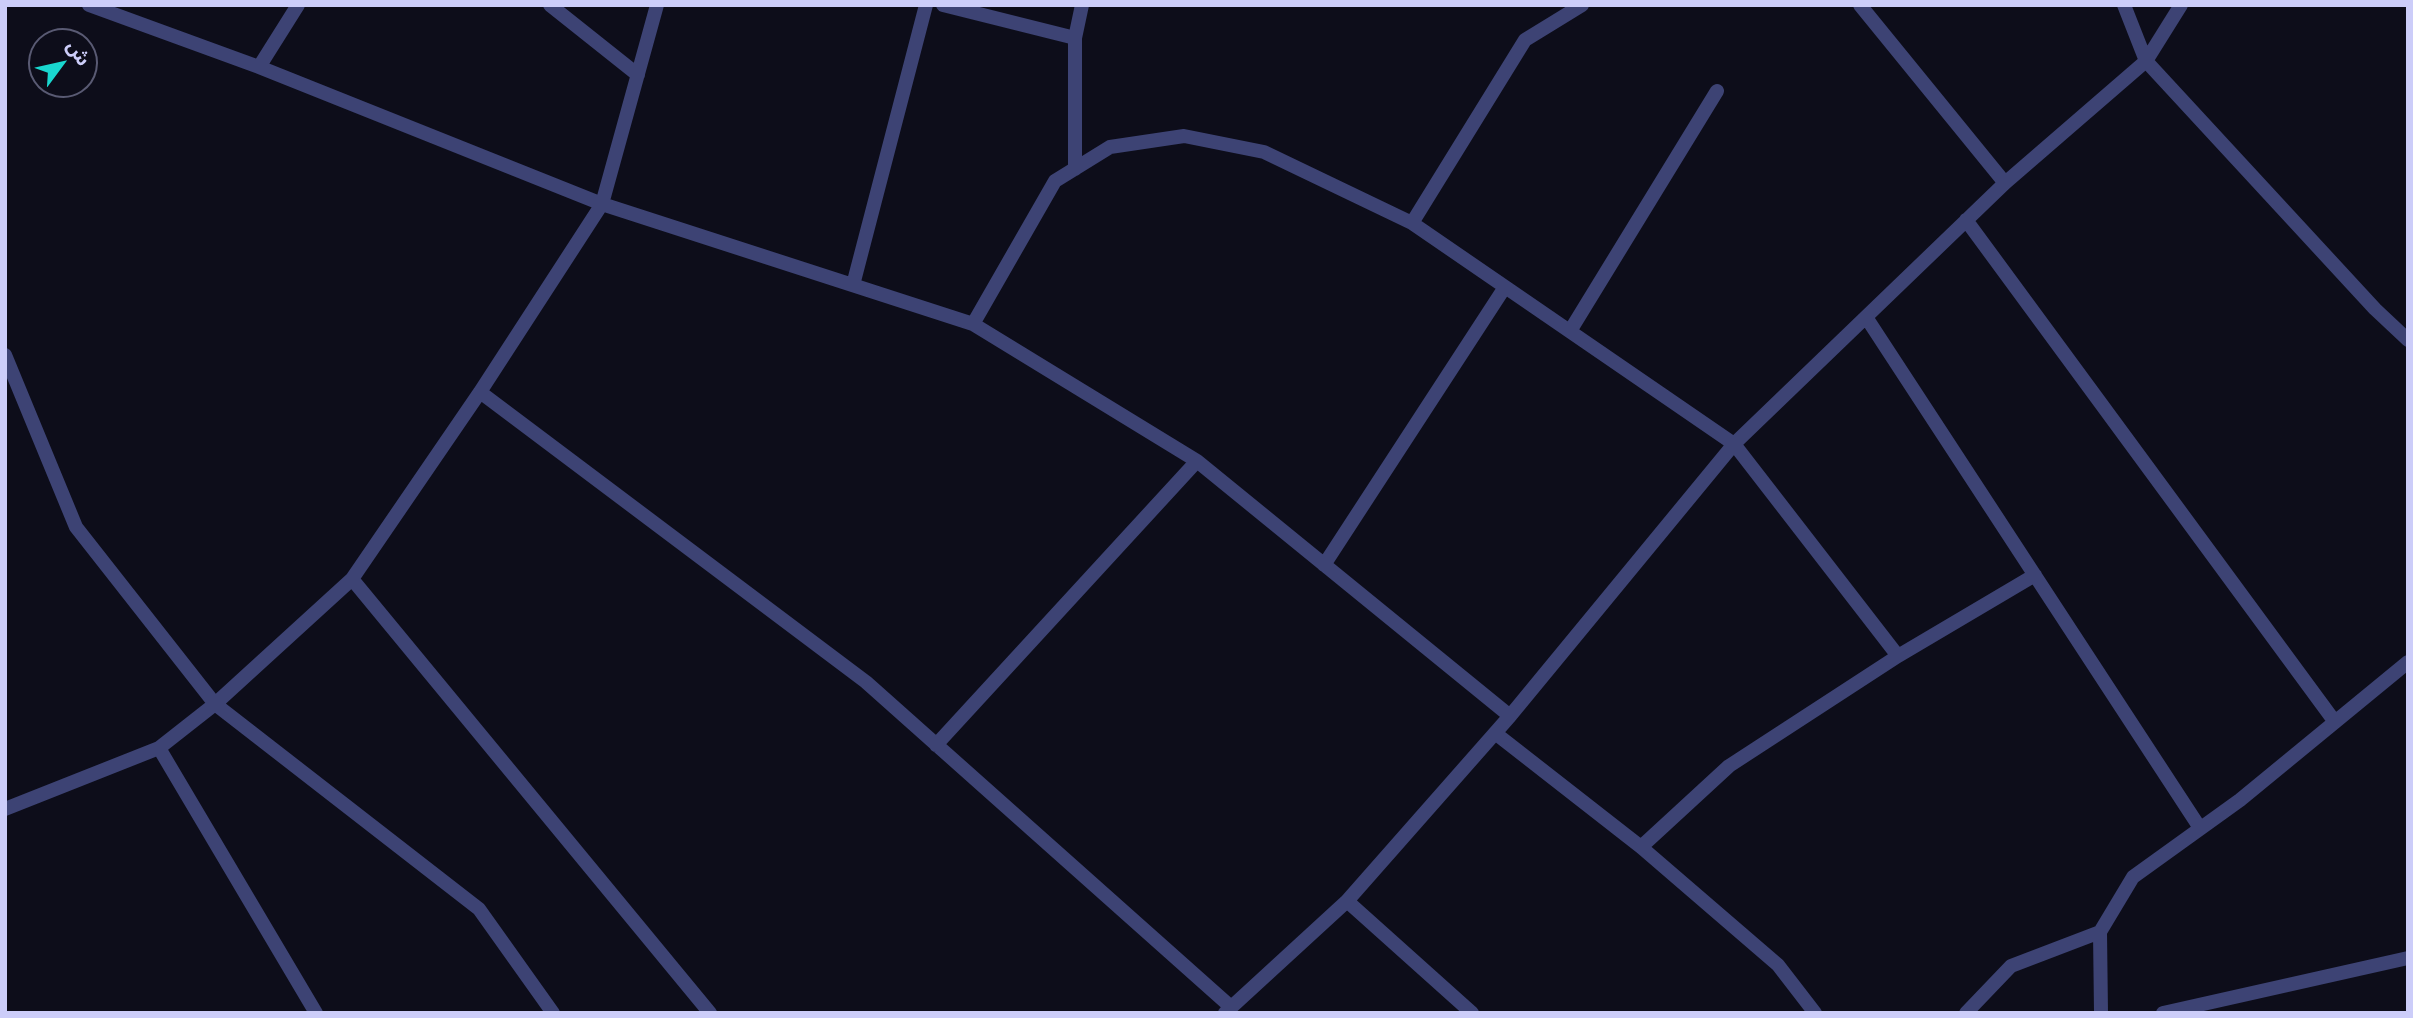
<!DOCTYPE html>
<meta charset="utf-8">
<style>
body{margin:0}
#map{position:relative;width:2413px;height:1018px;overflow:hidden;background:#0d0d1a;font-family:"PT Sans","Noto Sans Arabic",sans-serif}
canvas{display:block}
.frame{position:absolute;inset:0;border:7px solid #cccdf9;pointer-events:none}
.north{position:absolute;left:28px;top:28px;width:70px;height:70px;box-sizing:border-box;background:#0d0d1a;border:2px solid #595a73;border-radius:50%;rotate:57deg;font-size:19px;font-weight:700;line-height:28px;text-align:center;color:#cccdf9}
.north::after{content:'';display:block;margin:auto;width:24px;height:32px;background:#19d7cf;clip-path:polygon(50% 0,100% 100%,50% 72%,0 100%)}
</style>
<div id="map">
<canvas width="2413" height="1018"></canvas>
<div class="frame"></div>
<div class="north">ش</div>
</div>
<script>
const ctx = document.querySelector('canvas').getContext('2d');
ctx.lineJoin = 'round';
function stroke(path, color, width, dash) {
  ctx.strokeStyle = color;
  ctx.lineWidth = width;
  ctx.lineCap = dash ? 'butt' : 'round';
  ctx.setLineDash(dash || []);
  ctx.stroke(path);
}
const minor = new Path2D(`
 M89,5L259,67L602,204L973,324L1197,461L1510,716
 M550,5L638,75
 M943,5L1075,38
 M1860,5L2005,183
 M2124,5L2146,61L2375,309L2408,340
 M259,67L298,5
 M1075,169V38L1082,5
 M1966,220L2335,722
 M1412,223L1525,40L1582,5
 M853,285L926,5
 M1866,317L2200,828
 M973,324L1055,181L1110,147L1184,136L1264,152L1412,223L1734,444L1898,656
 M1570,331L1717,91
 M5,355L76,527L215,704L479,909L553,1013
 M480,392L866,682L1231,1007
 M1324,565L1505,287
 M352,579L710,1013
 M1495,733L1641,847L1778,965L1815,1013
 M936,745L1197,461
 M159,748L316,1013
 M5,809L159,748L215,704L352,579L480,392L602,204L657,5
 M1641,847L1729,766L1898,656L2035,575
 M1347,901L1472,1013
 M1225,1013L1347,901L1510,716L1734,444L2005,183L2146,61L2181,5
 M1966,1013L2011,966L2100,932
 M2101,1013L2100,932L2133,877L2240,800L2408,662
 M2163,1013L2408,958`);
stroke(minor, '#3d4374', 14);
</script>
